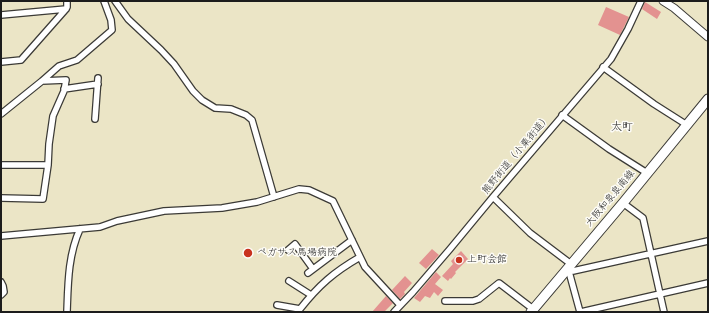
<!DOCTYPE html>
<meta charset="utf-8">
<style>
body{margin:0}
#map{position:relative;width:709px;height:313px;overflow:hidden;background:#ebe5c6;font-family:Kalam,sans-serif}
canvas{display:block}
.frame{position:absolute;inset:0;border:2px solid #1c1c1c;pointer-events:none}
</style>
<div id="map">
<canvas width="709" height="313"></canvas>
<div class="frame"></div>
</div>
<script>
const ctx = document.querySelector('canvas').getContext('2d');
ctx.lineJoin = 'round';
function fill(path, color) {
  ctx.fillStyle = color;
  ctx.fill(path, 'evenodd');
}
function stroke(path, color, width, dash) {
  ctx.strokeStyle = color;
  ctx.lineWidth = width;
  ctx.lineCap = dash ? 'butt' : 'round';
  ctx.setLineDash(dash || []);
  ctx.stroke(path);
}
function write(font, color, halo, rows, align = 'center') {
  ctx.font = font + ' Kalam,"Klee One",sans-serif';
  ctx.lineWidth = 3;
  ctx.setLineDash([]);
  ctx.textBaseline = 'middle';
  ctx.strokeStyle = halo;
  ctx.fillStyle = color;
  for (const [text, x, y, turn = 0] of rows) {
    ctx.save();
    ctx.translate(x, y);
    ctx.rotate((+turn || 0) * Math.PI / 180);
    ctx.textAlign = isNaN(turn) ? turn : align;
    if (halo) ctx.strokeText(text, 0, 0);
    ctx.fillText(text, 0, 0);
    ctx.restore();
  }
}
const building = new Path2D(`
 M645,2L661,12L657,19L642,9Z
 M606,7L629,17L620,35L598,25Z
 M432,249L439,255L426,269L419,263Z
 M461,251L468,259L455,272L456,273L451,279L450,278L448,281L442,276L453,264L451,261Z
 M436,272L441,277L435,284L443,290L438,296L434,292L430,298L425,296L420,302L414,298Z
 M405,276L412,283L404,292L405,294L400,299L392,290Z
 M386,296L393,303L384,312H372Z`);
const minor = new Path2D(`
 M115,1L128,19L161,50L174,64L193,91L202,100L215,108L231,109L246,115L252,120L274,197
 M1,15L66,9
 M1,62L21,60L66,9L67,7V1
 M603,67L654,104L687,125
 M42,81L59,66L77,60L112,30L111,20L104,1
 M64,89L98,84
 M1,114L42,81L66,80L64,91L53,116L49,144L48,165L43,199L1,198
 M562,115L609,149L647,173
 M95,119L98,78
 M1,165H48
 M493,197L530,233L571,264
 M623,203L643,218L664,312
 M1,236L100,227L117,221L164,211L222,208L257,202L299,189L309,190L333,201L365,267L400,305
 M288,250L295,244L313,269
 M568,268L573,271L708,241
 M568,268L580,312
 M308,273L352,240
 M289,281L311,295
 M1,282L3,286L4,292L1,295
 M445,301H473L479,299L499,283L533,309
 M277,305L300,309C319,285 334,272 360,257
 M67,312C68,284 68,255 80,229
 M394,312L413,292L450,249L493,197L611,59L628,29L641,1
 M581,312L708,283`);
const tertiary = new Path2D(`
 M663,1L674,8L708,37`);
const primary = new Path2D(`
 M531,312L623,203L708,99`);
const markers = [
 [248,253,5,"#c8321e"],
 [459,260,4,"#c8321e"]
];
const streetNames = [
 ["熊野街道（小栗街道）",517,155,-50],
 ["大阪和泉泉南線",611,199,-50]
];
const poiNames = [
 ["ペガサス馬場病院",257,253],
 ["上町会館",467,260]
];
const neighbourhoodNames = [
 ["太町",622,128]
];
fill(building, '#e39290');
stroke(minor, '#3b3a36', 8);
stroke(tertiary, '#3b3a36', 9);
stroke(primary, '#3b3a36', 11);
stroke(minor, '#fff', 5.5);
stroke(tertiary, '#fff', 7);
stroke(primary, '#fff', 9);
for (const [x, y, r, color] of markers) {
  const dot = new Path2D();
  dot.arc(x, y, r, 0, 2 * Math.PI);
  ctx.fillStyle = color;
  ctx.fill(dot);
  stroke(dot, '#fdfcf7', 1.5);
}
write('10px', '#1c1c1c', '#fdfcf7', streetNames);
write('10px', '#1c1c1c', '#fdfcf7', poiNames, 'left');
write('11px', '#1c1c1c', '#fdfcf7', neighbourhoodNames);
</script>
